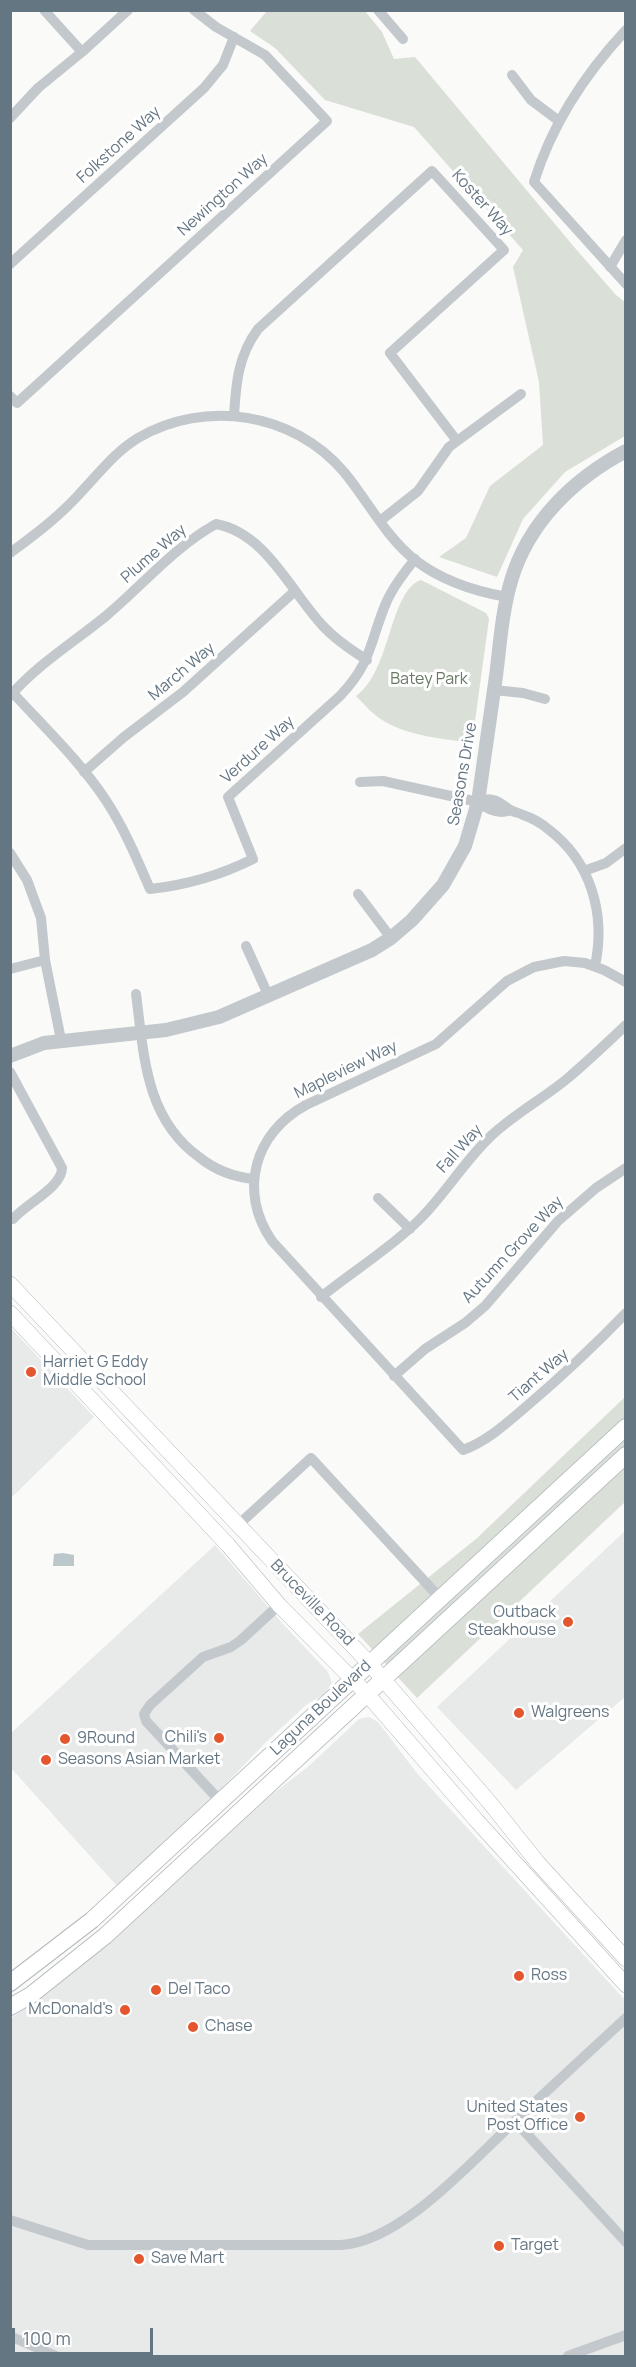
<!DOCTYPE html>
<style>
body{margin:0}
#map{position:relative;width:636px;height:2367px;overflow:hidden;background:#fafaf8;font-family:Manrope,sans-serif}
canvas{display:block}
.frame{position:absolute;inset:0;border:12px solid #657683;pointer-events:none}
.scale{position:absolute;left:12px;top:2328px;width:141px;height:27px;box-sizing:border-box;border:3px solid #657683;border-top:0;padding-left:8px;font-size:18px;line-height:21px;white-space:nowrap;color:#657683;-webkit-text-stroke:4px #fff;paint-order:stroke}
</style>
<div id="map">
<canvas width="636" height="2367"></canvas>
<div class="frame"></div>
<div class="scale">100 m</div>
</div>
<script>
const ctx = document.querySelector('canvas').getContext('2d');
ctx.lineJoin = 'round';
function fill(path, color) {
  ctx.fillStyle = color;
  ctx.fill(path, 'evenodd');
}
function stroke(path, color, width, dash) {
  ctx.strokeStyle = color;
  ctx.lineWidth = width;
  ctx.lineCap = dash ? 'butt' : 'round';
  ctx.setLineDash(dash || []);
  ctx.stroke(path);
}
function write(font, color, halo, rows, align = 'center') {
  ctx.font = font + ' Manrope,sans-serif';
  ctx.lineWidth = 6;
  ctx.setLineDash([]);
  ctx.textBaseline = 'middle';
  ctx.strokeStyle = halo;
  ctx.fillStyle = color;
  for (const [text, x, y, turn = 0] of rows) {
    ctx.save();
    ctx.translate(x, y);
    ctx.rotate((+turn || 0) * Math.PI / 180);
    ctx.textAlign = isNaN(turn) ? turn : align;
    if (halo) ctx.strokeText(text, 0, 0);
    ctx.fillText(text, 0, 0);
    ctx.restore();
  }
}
const built = new Path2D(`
 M11,1328L94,1417L11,1498Z
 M625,1531V1697L516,1790L437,1707Z
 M215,1545L284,1625L328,1672L332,1683L324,1694L306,1705L266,1742L219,1791L117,1886L11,1768V1733Z
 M369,1717L378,1722L416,1772L625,2000V2355L620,2356H11V2018L44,1996L127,1926L270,1796L309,1766L359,1719Z`);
const green = new Path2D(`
 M267,11H365L382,32L394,59L415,57L575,248L616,295L625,302V436L565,472L523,519L497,577L439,557L466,538L490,486L543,445L539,382L513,267L523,250L414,127L325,100L275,48L250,31Z
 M421,580L486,613L489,619L472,743C445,739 408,736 384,721C373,715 365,705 356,696C391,672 389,591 421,580Z
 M625,1397V1502L417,1698L358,1634L476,1539Z`);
const water = new Path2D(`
 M63,1553L74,1555V1566H53L54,1554Z`);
const minor = new Path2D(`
 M44,10L82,52
 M378,10L403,39
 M626,30C584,75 552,124 534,182L626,284
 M512,75L531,100L559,121
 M10,118L38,88L82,52L128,10
 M10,264L204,88L223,65L234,37
 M610,267L626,240
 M10,396L17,403L327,121L265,55L216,27L194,10
 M234,416C236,383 238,356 258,329L432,171L504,250L390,353L457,441
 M380,521L418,491L449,447L521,394
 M10,553C36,534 61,515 82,491C100,472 115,452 138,438C205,399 293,412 344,472C368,501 385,536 415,560C442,581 473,591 507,597
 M494,690L523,693L545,699
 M13,693C45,728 81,762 107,802C125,830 137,859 150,889C187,885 219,876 253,859L228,797L340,696C372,663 370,641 386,603C393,587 404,573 415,559
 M10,696C38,664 74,642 106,616C143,585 173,548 216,524C266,533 291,592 323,626C336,640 351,650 367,660
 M84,772L124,737L183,692L295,591
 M360,782L383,781L478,802C487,809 499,815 511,810
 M478,802C491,795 500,802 510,810C513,812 520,813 523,815C532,818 541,823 548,829C591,861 606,914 595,966
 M10,853L27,880L41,918L45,960L61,1040
 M584,871L606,863L626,848
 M358,894L391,938
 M246,946L269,997
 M10,969L45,960
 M626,982L604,970L585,963L564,961L534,967L507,981L436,1044L306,1105C254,1133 238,1192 272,1241L463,1450C488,1441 508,1422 528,1405C562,1376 594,1346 626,1313
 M136,994C144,1055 145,1118 199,1157C215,1170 234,1177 254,1179
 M10,1072L62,1168C62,1187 27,1203 13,1219
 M378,1198L410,1229
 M321,1297C353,1271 388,1250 418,1221C445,1195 464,1161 492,1135C516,1113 544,1098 568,1078C588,1061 607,1043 626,1025
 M394,1376L425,1349L465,1323L485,1306L558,1221L596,1188L626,1168
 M237,1526L311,1458L440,1598
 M221,1802L146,1721L144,1714L150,1705L203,1657L231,1647L241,1640L279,1605
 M515,2121L626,2242
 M10,2220L88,2245H341C401,2242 472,2161 514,2122C551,2087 588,2053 626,2018
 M10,2336L56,2356
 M568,2356L626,2335`);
const tertiary = new Path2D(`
 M10,1056L44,1043L166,1030L219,1017L372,950L391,938L412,920L443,885L465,846L478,802C484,760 490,718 496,676C500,644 502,612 511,581C528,523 573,479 626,451`);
const secondary = new Path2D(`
 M10,1284L369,1663L490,1803L538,1863L626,1959
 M10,1313L228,1545L279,1605L367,1694L477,1821L626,1985`);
const primary = new Path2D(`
 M10,1983L92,1920L626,1427
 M10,2007L31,1995L105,1936L626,1455`);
const markers = [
 [31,1372,6,"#e4572e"],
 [568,1622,6,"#e4572e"],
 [519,1713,6,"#e4572e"],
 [219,1738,6,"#e4572e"],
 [65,1739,6,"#e4572e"],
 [46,1760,6,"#e4572e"],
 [519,1976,6,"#e4572e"],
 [156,1990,6,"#e4572e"],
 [125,2010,6,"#e4572e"],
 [193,2027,6,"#e4572e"],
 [580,2117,6,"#e4572e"],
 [499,2246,6,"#e4572e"],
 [139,2259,6,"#e4572e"]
];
const streetNames = [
 ["Folkstone Way",119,145,-42],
 ["Newington Way",223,195,-42],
 ["Koster Way",482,203,48],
 ["Plume Way",154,554,-41],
 ["March Way",182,672,-40],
 ["Verdure Way",258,750,-42],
 ["Seasons Drive",463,774,-80],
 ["Mapleview Way",346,1070,-26],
 ["Fall Way",460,1149,-48],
 ["Autumn Grove Way",513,1250,-47],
 ["Tiant Way",539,1376,-41],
 ["Bruceville Road",312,1603,46],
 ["Laguna Boulevard",321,1708,-43]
];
const parkNames = [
 ["Batey Park",429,680]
];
const poiNames = [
 ["Harriet G Eddy",43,1363],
 ["Middle School",43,1381],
 ["Outback",556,1613,"right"],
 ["Steakhouse",556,1631,"right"],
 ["Walgreens",531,1713],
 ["Chili's",207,1738,"right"],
 ["9Round",77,1739],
 ["Seasons Asian Market",58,1760],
 ["Ross",531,1976],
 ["Del Taco",168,1990],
 ["McDonald's",113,2010,"right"],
 ["Chase",205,2027],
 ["United States",568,2108,"right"],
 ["Post Office",568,2126,"right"],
 ["Target",511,2246],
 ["Save Mart",151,2259]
];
fill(built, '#e8e9e9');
fill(green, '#dadfd7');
fill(water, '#bbc7cb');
stroke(secondary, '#b3babf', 16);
stroke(primary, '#b5babe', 18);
stroke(minor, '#c3c8cc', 10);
stroke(tertiary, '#c3c8cc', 14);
stroke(secondary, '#fff', 15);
stroke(primary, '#fff', 16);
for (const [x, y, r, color] of markers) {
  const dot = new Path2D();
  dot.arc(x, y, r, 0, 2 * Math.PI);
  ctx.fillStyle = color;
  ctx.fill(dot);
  stroke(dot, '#fff', 2);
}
write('16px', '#657683', '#fff', streetNames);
write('16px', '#687a64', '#fff', parkNames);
write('16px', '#657683', '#fff', poiNames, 'left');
</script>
